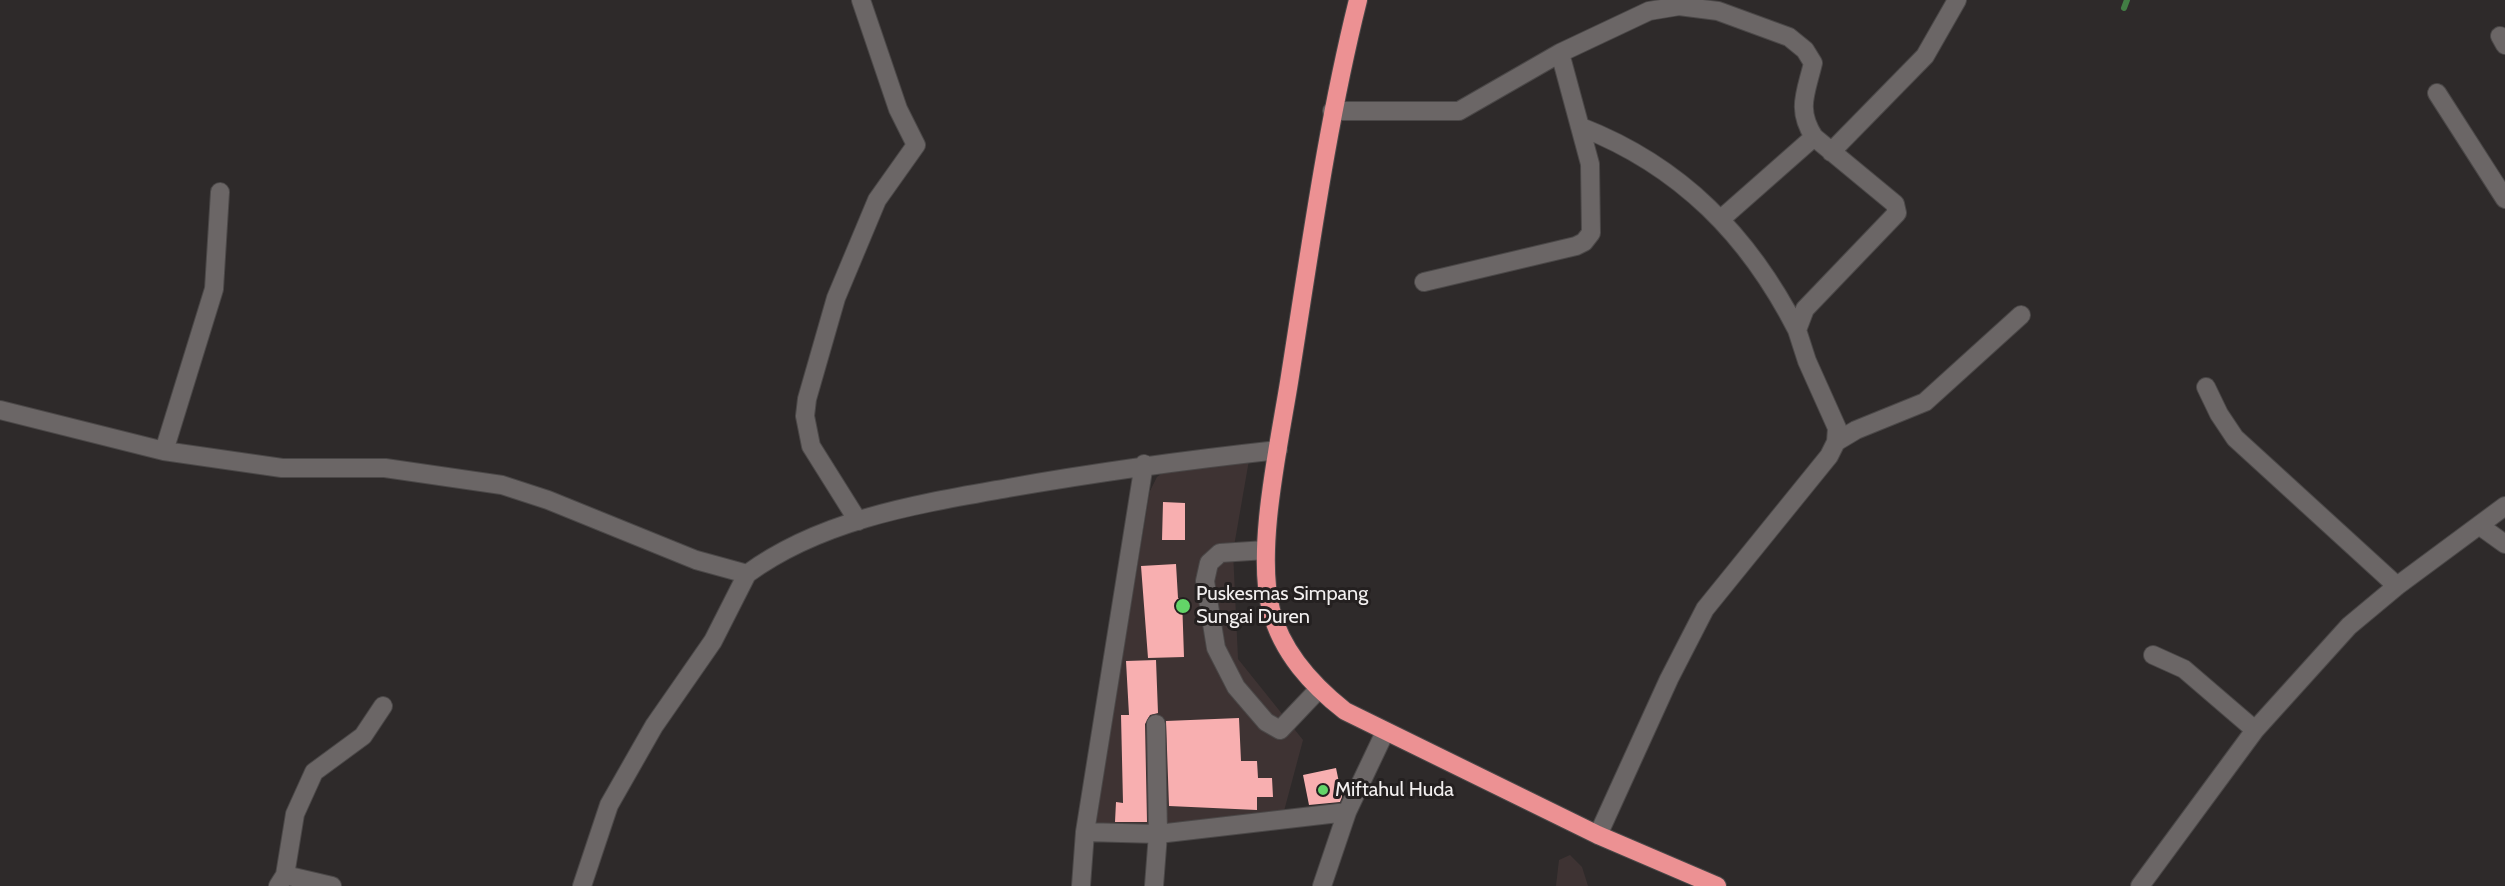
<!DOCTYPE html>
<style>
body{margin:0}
canvas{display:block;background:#2e2a2a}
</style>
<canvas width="2505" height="886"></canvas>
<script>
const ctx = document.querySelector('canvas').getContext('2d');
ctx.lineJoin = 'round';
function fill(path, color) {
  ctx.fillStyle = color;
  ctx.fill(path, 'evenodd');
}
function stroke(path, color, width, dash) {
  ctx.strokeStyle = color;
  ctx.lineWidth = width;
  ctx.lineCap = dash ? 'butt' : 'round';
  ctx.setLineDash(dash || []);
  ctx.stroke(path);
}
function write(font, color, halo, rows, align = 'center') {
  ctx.font = font + ' Cabin,sans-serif';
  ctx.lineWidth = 6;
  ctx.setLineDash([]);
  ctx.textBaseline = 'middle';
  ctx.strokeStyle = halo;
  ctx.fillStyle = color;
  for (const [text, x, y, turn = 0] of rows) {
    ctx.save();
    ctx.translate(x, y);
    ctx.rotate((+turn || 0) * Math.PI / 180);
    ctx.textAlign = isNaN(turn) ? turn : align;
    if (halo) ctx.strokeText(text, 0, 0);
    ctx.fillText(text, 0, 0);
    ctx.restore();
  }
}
const built = new Path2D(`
 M1249,460L1233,552L1238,659L1303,740L1284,811L1154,832L1094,828L1150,491L1157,477L1173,466Z
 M1570,855L1582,867L1588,886H1556L1559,860Z`);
const stream = new Path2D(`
 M2124,8L2127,0`);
const building = new Path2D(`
 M1163,502L1185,503V540H1162Z
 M1176,564L1178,598H1182L1184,657L1148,658L1141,566Z
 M1156,660L1158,713L1150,715L1145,724L1147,822H1115L1116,802L1123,803L1121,715H1129L1126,661Z
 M1239,718L1241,761H1257L1258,778H1272L1273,797H1257V810L1169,806L1166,721Z
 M1336,768L1342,797L1340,802L1309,805L1303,775Z`);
const minor = new Path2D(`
 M2500,36L2505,45
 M2437,93L2505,199
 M1332,111H1459L1560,53L1649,11L1679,6L1718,11L1789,37L1805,50L1813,63C1806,93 1796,109 1814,137L1895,204L1897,213L1805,309L1797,330L1807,361L1837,428L1836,442L1829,456L1705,609L1669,679L1598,835
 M1581,127C1681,166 1749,236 1797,330
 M1831,152L1925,56L1957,0
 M1721,219L1814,137
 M1424,282L1576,246L1584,242L1591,233L1590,164L1560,53
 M2206,387L2219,414L2235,438L2397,586
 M0,410L164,451L282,468H385L502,485L548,500L696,560L747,574C822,519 918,504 1008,488C1098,472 1187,460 1278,450
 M1836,442L1856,430L1925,402L2021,315
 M164,451L214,289L220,192
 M858,521L811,446L805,416L807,399L836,298L877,200L916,145L898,109L861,0
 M2480,526L2505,544
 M1266,550L1220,553L1209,563L1205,581L1216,648L1236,687L1266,722L1280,730L1318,690
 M2153,655L2184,669L2255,730
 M1085,832L1158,834L1347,812
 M285,875L295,814L314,772L363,736L383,706
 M278,886L285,875L332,886
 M582,886L609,805L654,726L713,641L747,574
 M1081,886L1085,832L1144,464
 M1154,886L1158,834L1156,724
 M1322,886L1347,812L1385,732
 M2140,886L2255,730L2349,626L2397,586L2505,506`);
const highway = new Path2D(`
 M1358,0C1327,124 1310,250 1290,376C1280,441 1255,548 1271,610C1282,653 1312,685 1345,711L1598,835L1717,886`);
const markers = [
 [1183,606,8,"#63d468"],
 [1323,790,6,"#63d468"]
];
const poiNames = [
 ["Puskesmas Simpang",1196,594],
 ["Sungai Duren",1196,617],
 ["Miftahul Huda",1335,790]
];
fill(built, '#3e3333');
stroke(stream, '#427d44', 6);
fill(building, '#f8afb0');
stroke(minor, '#4b4848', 20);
stroke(highway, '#4b4848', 20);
stroke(minor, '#6b6666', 18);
stroke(highway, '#ec9193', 18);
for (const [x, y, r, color] of markers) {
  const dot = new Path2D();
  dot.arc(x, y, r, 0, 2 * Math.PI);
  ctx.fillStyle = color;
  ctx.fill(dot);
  stroke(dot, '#242020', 2);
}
write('20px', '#f2efef', '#242020', poiNames, 'left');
</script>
